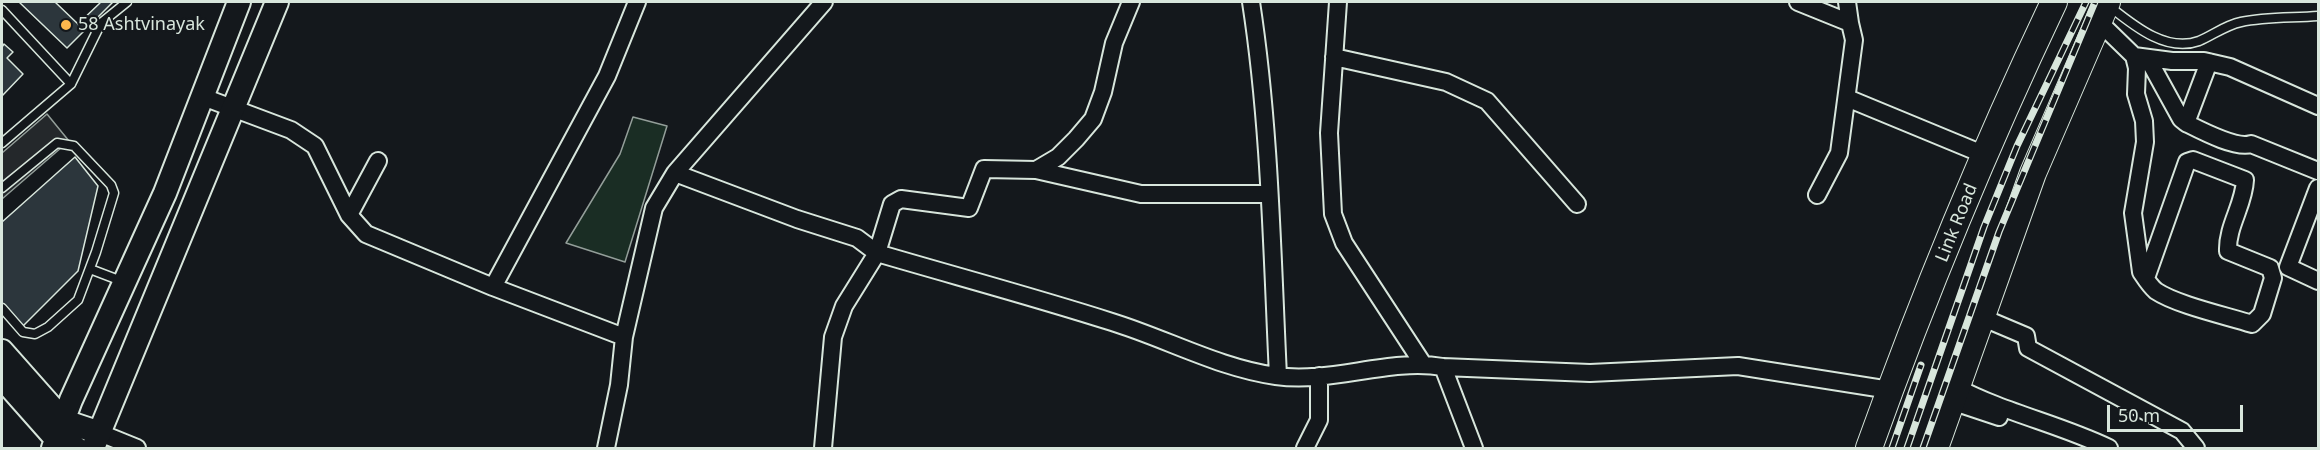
<!DOCTYPE html>
<style>
body{margin:0}
#map{position:relative;width:2320px;height:450px;overflow:hidden;background:#14181c;font-family:"Noto Sans",sans-serif}
canvas{display:block}
.frame{position:absolute;inset:0;border:3px solid #d8e6dc;pointer-events:none}
.scale{position:absolute;left:2107px;top:405px;width:136px;height:27px;box-sizing:border-box;border:3px solid #d8e6dc;border-top:0;padding-left:8px;font-size:18px;line-height:21px;white-space:nowrap;color:#d8e6dc;-webkit-text-stroke:4px #14181c;paint-order:stroke}
</style>
<div id="map">
<canvas width="2320" height="450"></canvas>
<div class="frame"></div>
<div class="scale">50 m</div>
</div>
<script>
const ctx = document.querySelector('canvas').getContext('2d');
ctx.lineJoin = 'round';
function fill(path, color) {
  ctx.fillStyle = color;
  ctx.fill(path, 'evenodd');
}
function stroke(path, color, width, dash) {
  ctx.strokeStyle = color;
  ctx.lineWidth = width;
  ctx.lineCap = dash ? 'butt' : 'round';
  ctx.setLineDash(dash || []);
  ctx.stroke(path);
}
function write(font, color, halo, rows, align = 'center') {
  ctx.font = font + ' "Noto Sans",sans-serif';
  ctx.lineWidth = 4.5;
  ctx.setLineDash([]);
  ctx.textBaseline = 'middle';
  ctx.strokeStyle = halo;
  ctx.fillStyle = color;
  for (const [text, x, y, turn = 0] of rows) {
    ctx.save();
    ctx.translate(x, y);
    ctx.rotate((+turn || 0) * Math.PI / 180);
    ctx.textAlign = isNaN(turn) ? turn : align;
    if (halo) ctx.strokeText(text, 0, 0);
    ctx.fillText(text, 0, 0);
    ctx.restore();
  }
}
const green = new Path2D(`
 M633,117L667,126L625,262L566,243L620,154Z`);
const parking = new Path2D(`
 M47,114L69,141L2,199V153Z`);
const building = new Path2D(`
 M19,2H113L67,48Z
 M55,2H98L100,3L78,24Z
 M4,44L13,52L7,58L23,74L2,96V47Z
 M75,157L98,186L78,271L22,327L2,304V222Z`);
const lane = new Path2D(`
 M2109,6C2133,25 2166,53 2199,41C2213,35 2226,25 2241,22C2265,17 2293,18 2318,16
 M2,10L71,84
 M2,143L71,84L101,23L127,2
 M2,188L57,143L74,146L111,185L114,193L96,252L78,300L48,327L35,334L23,332L2,308
 M90,269L124,282`);
const street = new Path2D(`
 M1251,2C1270,125 1272,252 1278,376
 M1338,2L1329,133L1333,214L1344,243L1423,364
 M1798,2L1850,23L1854,40L1839,153L1817,195
 M1847,2L1850,23
 M2098,21L2134,56L2137,68L2136,94L2144,121L2145,142L2133,213L2141,272C2145,278 2150,286 2156,291C2177,305 2227,316 2252,324L2262,314L2273,278L2270,268L2228,251C2227,226 2244,205 2245,180L2193,160L2187,162L2146,278
 M2134,56L2172,61H2204L2230,67L2318,106
 M1334,57L1446,82L1487,101L1577,204
 M2148,59L2181,119L2186,123
 M2209,62L2186,123C2202,131 2236,149 2251,144L2318,171
 M203,97L291,130L315,146L349,215L366,234L493,287L607,76L637,2
 M1847,98L1985,155
 M1036,170L1141,194H1269
 M675,173L824,2
 M2318,188L2288,267L2318,281
 M349,215L378,161
 M493,287L624,337
 M1981,317L2026,336L2028,348L2182,431L2196,448
 M1443,367L1474,448
 M1956,387C2005,413 2059,424 2109,448
 M1951,401L1999,417
 M100,433L137,448
 M606,448L619,385L624,337L654,208L675,173L797,219L857,238L877,253C955,276 1034,297 1112,322C1167,339 1219,368 1276,376C1331,384 1388,358 1443,367L1590,373L1738,366L1890,390
 M823,448L833,337L844,306L877,253L892,204L901,199L969,208L984,169L1036,170L1058,157L1076,139L1093,119L1103,92L1114,43L1131,2
 M1305,448L1319,420V376`);
const secondary = new Path2D(`
 M2,351L64,421L100,433
 M2,378L57,440L76,448
 M53,448L71,400L165,193L239,2
 M93,448L277,2`);
const primary = new Path2D(`
 M1869,448C1923,297 1985,147 2054,2
 M1935,448L2033,173L2107,2`);
const rail = new Path2D(`
 M1892,448L1921,365
 M1907,448L1984,227L2017,146L2086,2
 M1923,448L1999,232L2095,2`);
const markers = [
 [66,25,6,"#ffb74d"]
];
const poiNames = [
 ["58 Ashtvinayak",78,25]
];
const streetNames = [
 ["Link Road",1957,223,-68]
];
fill(green, '#1a2d24');
stroke(green, '#939e99', 1.5);
fill(parking, '#24282b');
stroke(parking, '#939e99', 1.5);
fill(building, '#2c363c');
stroke(building, '#d8e6dc', 1.5);
stroke(lane, '#d8e6dc', 11);
stroke(street, '#d8e6dc', 20);
stroke(secondary, '#d8e6dc', 26);
stroke(primary, '#d8e6dc', 28);
stroke(lane, '#14181c', 8);
stroke(street, '#14181c', 16);
stroke(secondary, '#14181c', 22);
stroke(primary, '#14181c', 26);
stroke(rail, '#d8e6dc', 7);
stroke(rail, '#14181c', 4.5, [14]);
for (const [x, y, r, color] of markers) {
  const dot = new Path2D();
  dot.arc(x, y, r, 0, 2 * Math.PI);
  ctx.fillStyle = color;
  ctx.fill(dot);
  stroke(dot, '#14181c', 2);
}
write('18px', '#d8e6dc', '#14181c', poiNames, 'left');
write('18px', '#d8e6dc', '#14181c', streetNames);
</script>
